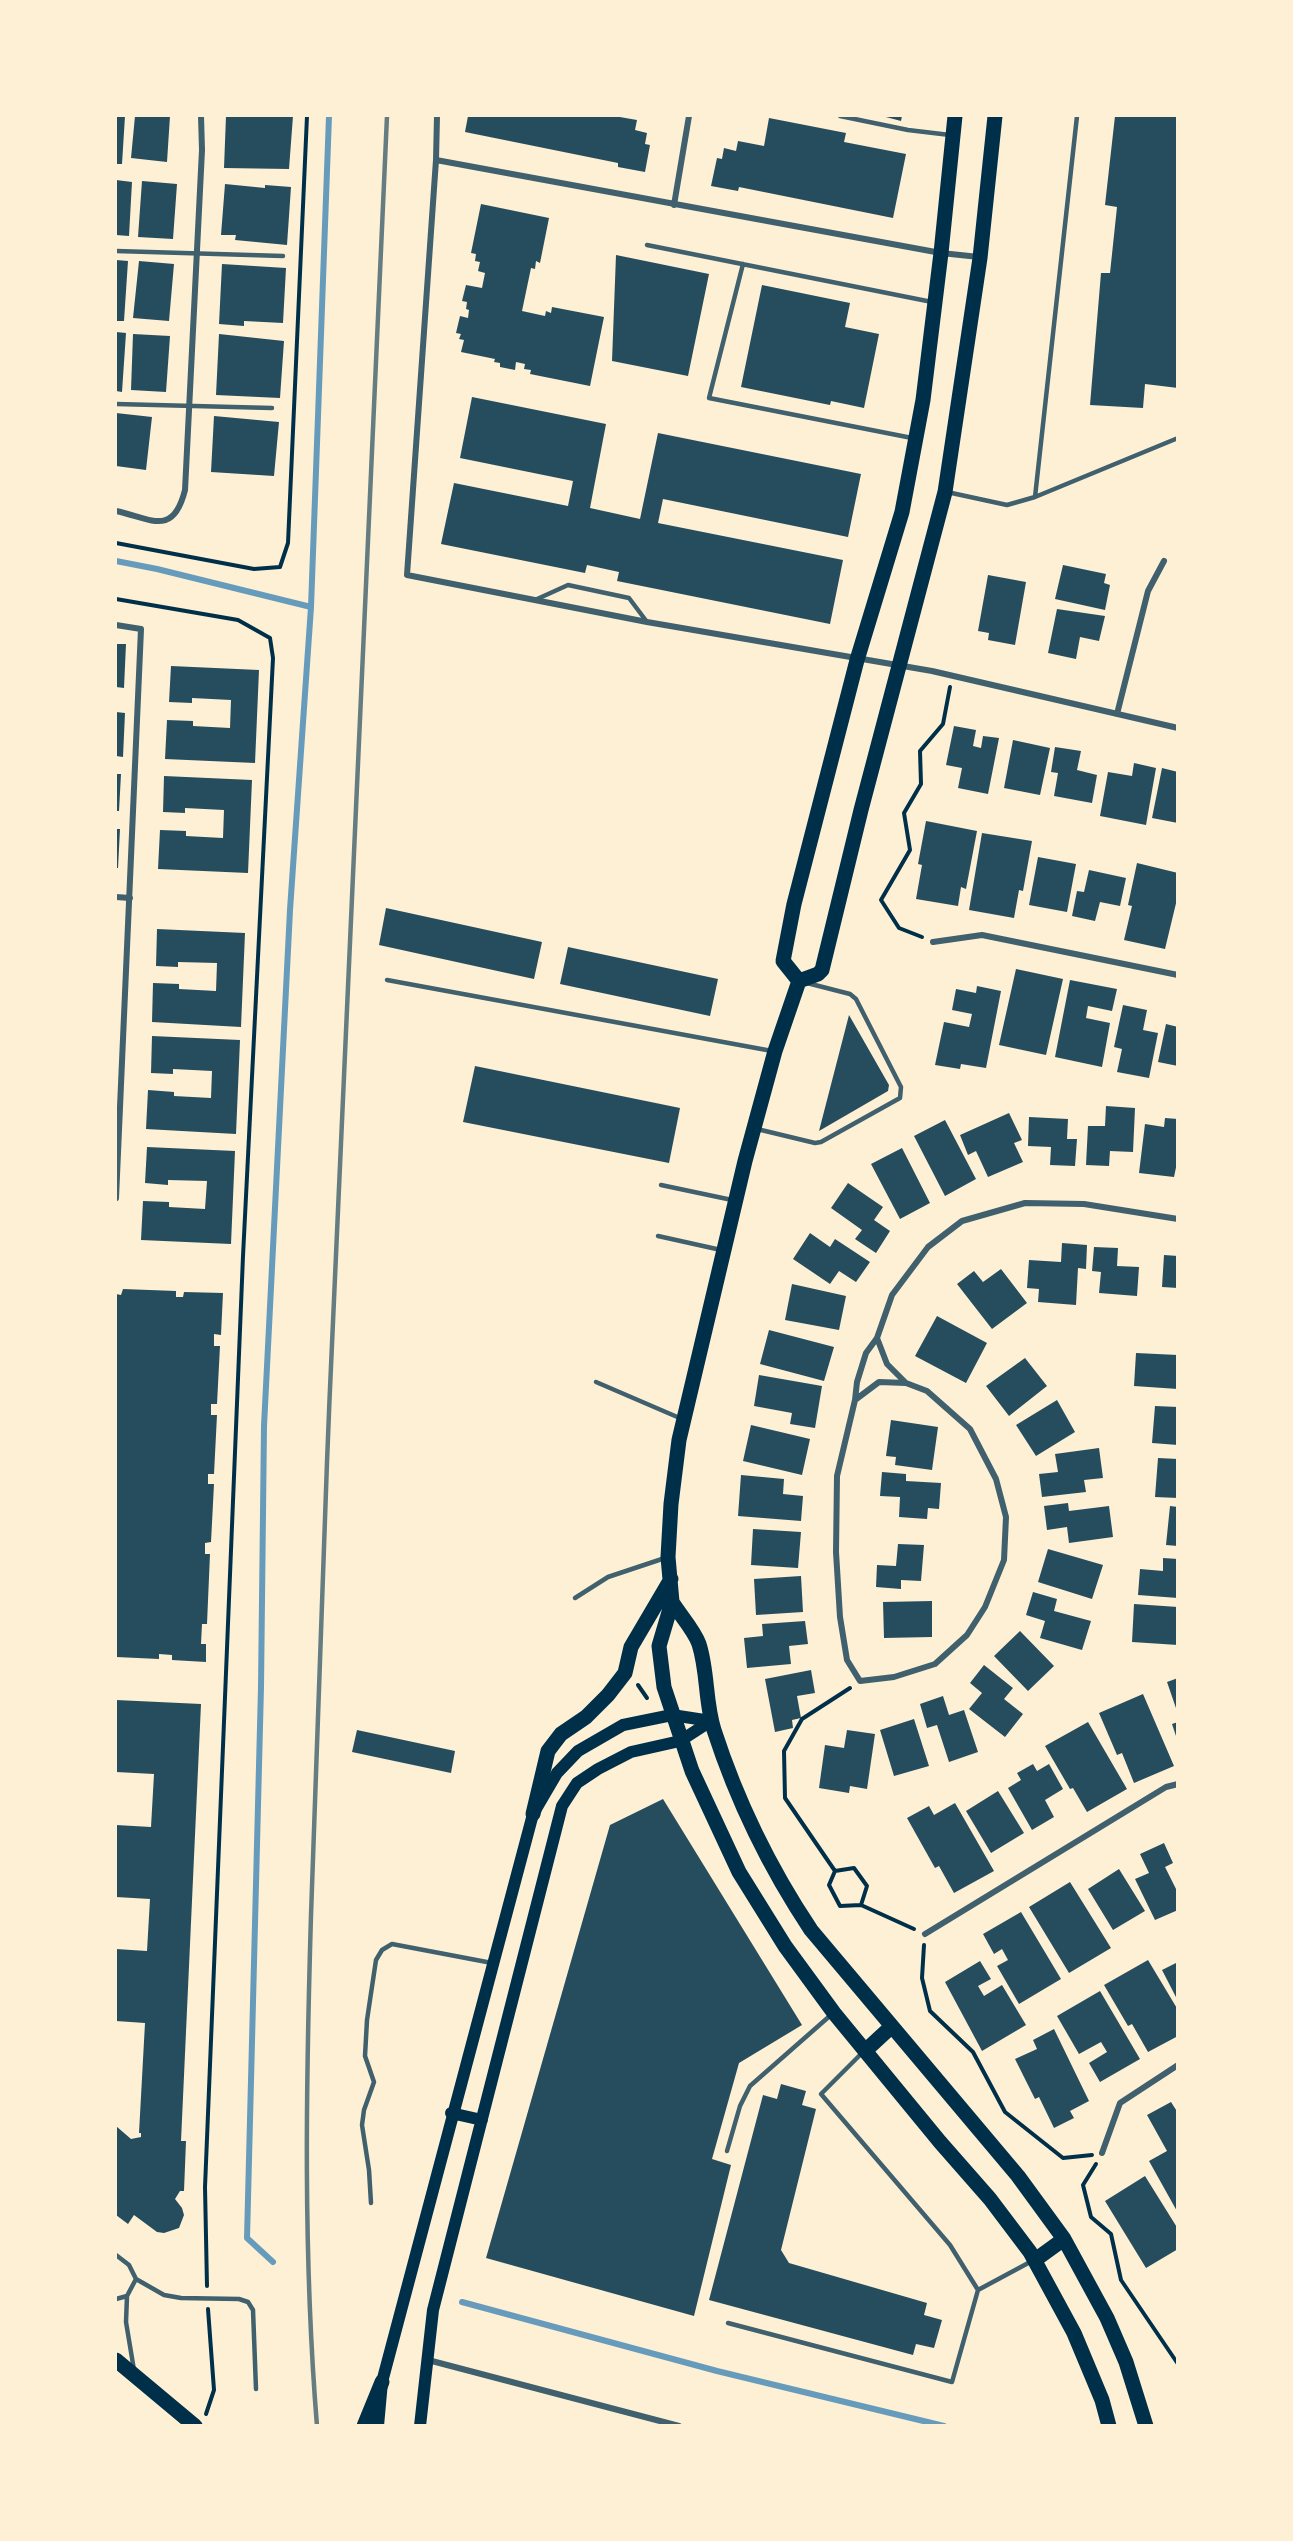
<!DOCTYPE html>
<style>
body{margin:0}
#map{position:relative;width:1293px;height:2541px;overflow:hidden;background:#fdf0d5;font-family:Figtree,sans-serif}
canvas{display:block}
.frame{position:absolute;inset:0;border:117px solid #fdf0d5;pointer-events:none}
</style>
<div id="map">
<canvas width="1293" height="2541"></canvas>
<div class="frame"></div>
</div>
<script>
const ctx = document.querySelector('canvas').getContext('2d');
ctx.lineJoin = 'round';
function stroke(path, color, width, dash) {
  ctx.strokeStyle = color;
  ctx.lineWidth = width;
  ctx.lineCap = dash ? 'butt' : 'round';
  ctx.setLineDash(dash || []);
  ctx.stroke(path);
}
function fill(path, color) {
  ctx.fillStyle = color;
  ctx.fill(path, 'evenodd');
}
const stream = new Path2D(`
 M116,561L157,569L311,607
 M273,2262L247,2238L261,1687L264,1426L290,910L311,607L329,116
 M462,2302L717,2371L944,2426`);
const building = new Path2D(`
 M116,116H125L122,164H116Z
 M135,116H170L167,162L131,158Z
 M226,116H293L289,169L224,168Z
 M468,116H614L637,120L635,130L647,133L645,144L650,145L645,172L618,167V163L465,132Z
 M882,116H902L901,121Z
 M1115,116H1178V388L1145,384L1143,408L1090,405L1101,273H1110L1117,207L1105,205Z
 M769,118L846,133L844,142L906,154L893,218L739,187L738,191L711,186L717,158L722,159L724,148L736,151L738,141L764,146Z
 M116,180L132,182L129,236L116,235Z
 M142,181L177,184L173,239L138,237Z
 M225,184L265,188V185L291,187L287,245L235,240L236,235H221Z
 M481,204L549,218L540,263L536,261L535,269L531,268L522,311L545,316L546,311L551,313L552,307L604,317L590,386L530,374L531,370L524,369L525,364L516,362L515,370L500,367V363L494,362L495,359L461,352L464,340L459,339L461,334L456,333L460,316L468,318L469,310L466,309L467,302L462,301L466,285L482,288L485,273L478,271L480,262L475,261L476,254L471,253Z
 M616,255L709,274L688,376L612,361Z
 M116,260L128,261L124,321H116Z
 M139,261L174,264L169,321L133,318Z
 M222,264L286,268L283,323L244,321V326L219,324Z
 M762,285L850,303L845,327L879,334L864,408L831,401L830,405L741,387Z
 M116,332L126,333L122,392L116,391Z
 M133,334L170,336L166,392L131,390Z
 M219,334L284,341L280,398L216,395Z
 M472,397L606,424L590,508L640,519L658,433L861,474L848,537L663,499L658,523L843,560L830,624L617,581L619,572L587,565L585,573L441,544L454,483L568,506L573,481L460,458Z
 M116,413L152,417L146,470L116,466Z
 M214,416L279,422L274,476L211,472Z
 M1063,565L1106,574L1104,583L1110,585L1105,610L1055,599Z
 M988,575L1026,582L1015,645L988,640L989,633L978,631Z
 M1057,609L1105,616L1099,641L1080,637L1076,659L1048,653Z
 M116,644H126L124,688L116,687Z
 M171,666L259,670L255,763L165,759L167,720L193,721V726L230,728L231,700L192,698V703L169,702Z
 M116,712L125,713L123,757L116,756Z
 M954,726L976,730L973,746L981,748L983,736L999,738L988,794L958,788L962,768L946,765Z
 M1013,740L1050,748L1040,795L1004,788Z
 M1055,747L1081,751L1077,770L1097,775L1092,803L1054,796L1058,773L1051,772Z
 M1134,763L1156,768L1146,825L1100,816L1108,772L1132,776Z
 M1162,768L1178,772V823L1152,818Z
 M116,774H121L119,811H116Z
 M164,776L252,780L248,873L158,869L160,830L186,831V836L223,838L224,810L185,808V813L163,812Z
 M926,821L977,831L966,889L961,887L958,906L916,899L922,865L918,864Z
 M116,829H120L118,868H116Z
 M982,833L1032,841L1023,891L1019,890L1014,918L969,910Z
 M1038,857L1076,864L1067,912L1029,905Z
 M1137,863L1178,873V895L1165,949L1124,940L1132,906L1128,905Z
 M1089,870L1126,878L1120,906L1100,902L1095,921L1072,916L1077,891L1084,892Z
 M386,908L542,942L534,979L379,945Z
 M157,929L245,933L241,1027L152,1022L153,983L179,984V989L216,991L217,963L178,962V967L156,966Z
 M568,947L718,979L710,1016L560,984Z
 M1016,969L1063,979L1046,1055L999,1045Z
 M1070,980L1117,989L1112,1011L1088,1006L1086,1018L1110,1023L1102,1067L1055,1057Z
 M977,986L1001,991L986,1068L961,1064L960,1069L935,1065L944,1022L969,1027L972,1014L952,1010L956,989L976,993Z
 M1123,1005L1147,1010L1143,1030L1158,1033L1149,1078L1117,1072L1122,1049L1114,1047Z
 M849,1015L889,1085L888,1091L819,1131Z
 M1166,1024L1178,1027V1066L1158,1062Z
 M152,1036L240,1040L236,1134L146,1129L148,1090L174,1092V1096L211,1098L212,1071L173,1069V1074L151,1073Z
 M475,1066L680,1108L669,1163L463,1122Z
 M1106,1106L1135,1108L1133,1152L1110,1151L1109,1166L1086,1165L1088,1126H1105Z
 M1009,1113L1022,1140L1014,1143L1023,1162L988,1177L976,1151L968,1155L960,1135Z
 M1029,1117L1068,1119L1067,1139H1077L1075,1166L1050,1165L1051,1147L1028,1146Z
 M1165,1118L1178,1119V1158L1174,1177L1139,1173L1145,1124L1164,1127Z
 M945,1120L976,1179L945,1196L914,1136Z
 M147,1147L235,1151L231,1244L141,1240L143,1201L169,1202V1207L205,1209L207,1181L168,1180V1185L145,1183Z
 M902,1148L930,1203L900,1219L871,1164Z
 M848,1183L883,1207L874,1220L890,1231L876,1253L855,1239L862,1230L831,1208Z
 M810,1233L830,1247L835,1239L870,1262L856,1282L839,1271L830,1284L793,1259Z
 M1062,1243L1087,1245L1086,1269L1078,1268L1076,1305L1038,1302L1039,1289L1027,1288L1029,1260L1061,1262Z
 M1094,1247L1118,1248L1117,1266L1139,1267L1137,1296L1099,1293L1101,1272L1092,1271Z
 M1164,1255L1178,1256V1288L1162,1287Z
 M1001,1269L1027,1303L992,1329L957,1284L974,1271L983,1282Z
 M792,1284L846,1296L839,1330L785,1320Z
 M123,1289L176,1291V1297H183L184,1292L223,1293L221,1335L214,1334V1346H220L217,1404H211V1415H217L214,1474H208V1484H214L211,1542L205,1543V1554H210L207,1624H202L201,1644H206V1662L172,1660V1655L159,1654V1659L116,1657V1294L121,1295Z
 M937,1316L987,1343L966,1383L915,1356Z
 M769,1330L834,1347L824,1381L760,1364Z
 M1136,1353L1178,1355V1389L1134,1386Z
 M1025,1358L1047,1386L1009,1416L986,1386Z
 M759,1375L822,1386L815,1428L790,1424L792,1413L754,1406Z
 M1057,1400L1075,1432L1036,1456L1016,1425Z
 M1155,1406L1178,1407V1445L1152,1443Z
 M891,1420L938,1427L932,1470L895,1465L896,1457L886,1456Z
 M751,1425L810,1439L802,1475L743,1461Z
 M1099,1448L1103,1478L1084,1480L1086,1492L1042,1497L1039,1474L1058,1472L1055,1454Z
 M1158,1458L1178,1459V1498L1155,1497Z
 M882,1472L906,1474V1481L941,1483L939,1509L928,1508L927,1519L899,1517L900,1497L880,1496Z
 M741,1475L784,1479L783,1494L803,1496L801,1521L738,1516Z
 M1068,1503L1069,1511L1109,1506L1113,1537L1069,1543L1067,1527L1047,1530L1044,1506Z
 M1170,1506L1178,1507V1546L1166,1545Z
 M753,1529L801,1532L798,1568L751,1565Z
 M898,1544L924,1545L921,1581L901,1580V1589L876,1587L877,1565L896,1566Z
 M1048,1549L1103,1565L1092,1599L1038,1582Z
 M1163,1558L1178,1559V1598L1138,1595L1140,1569L1163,1571Z
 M801,1576L803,1612L756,1615L754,1579Z
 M1033,1592L1057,1599L1054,1611L1091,1621L1082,1650L1040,1638L1045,1621L1026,1615Z
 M932,1601V1637L884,1638L883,1602Z
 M1134,1604L1178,1607V1645L1132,1642Z
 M805,1621L808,1644L789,1646L791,1664L747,1668L744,1638L763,1636L762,1624Z
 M1020,1631L1054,1666L1028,1691L994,1656Z
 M984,1665L1013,1688L1004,1699L1023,1714L1005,1737L969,1709L982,1693L970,1683Z
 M811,1670L815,1693L797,1696L801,1718L792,1720L793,1728L775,1732L765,1679Z
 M1178,1678V1711H1177L1167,1682Z
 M1143,1694L1174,1766L1134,1783L1122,1753L1117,1755L1099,1713Z
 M943,1696L949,1715L964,1710L978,1752L949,1762L937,1725L927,1728L920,1704Z
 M116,1700L201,1704L181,2141H186L184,2191H180L175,2199L182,2208L184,2215L179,2228L164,2233L157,2232L134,2215L128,2224L116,2215V2126L131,2139L141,2137V2133H139L145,2023L116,2021V1949L147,1951L150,1899L116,1897V1825L151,1827L154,1774L116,1772Z
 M914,1719L929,1766L894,1776L880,1730Z
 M1088,1722L1127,1789L1087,1812L1073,1788L1070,1789L1045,1746Z
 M1178,1722V1738L1177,1739L1172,1724Z
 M357,1730L455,1751L451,1773L352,1752Z
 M847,1730L875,1734L867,1789L850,1786L849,1793L819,1788L825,1745L844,1748Z
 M1033,1764L1037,1771L1049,1764L1063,1789L1045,1800L1054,1817L1032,1830L1008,1788L1021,1780L1017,1773Z
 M998,1791L1024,1833L991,1853L966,1811Z
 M663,1799L802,2025L739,2063L712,2159L731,2165L694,2316L486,2258L610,1825Z
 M955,1803L994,1871L954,1893L939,1866L935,1868L907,1818L929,1806L934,1815Z
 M1164,1843L1173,1863L1165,1867L1178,1893V1910L1155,1920L1135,1879L1149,1873L1140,1854Z
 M1119,1869L1145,1911L1113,1930L1088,1889Z
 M1070,1882L1111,1948L1069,1973L1029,1907Z
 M1021,1912L1061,1979L1019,2004L997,1966L1008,1960L1002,1949L994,1954L983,1934Z
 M1148,1960L1178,2010V2036L1148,2052L1132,2024L1128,2026L1104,1985Z
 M980,1961L991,1979L978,1986L984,1996L1002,1985L1026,2025L982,2051L945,1982Z
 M1178,1962V2001L1162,1970Z
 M1100,1991L1140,2059L1100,2082L1089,2063L1107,2052L1101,2042L1079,2054L1057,2016Z
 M1054,2029L1089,2101L1070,2111L1074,2118L1054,2128L1039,2097L1035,2099L1015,2059L1037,2049L1033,2040Z
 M781,2084L806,2091L802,2105L816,2109L781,2250L789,2263L927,2303L924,2315L942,2320L934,2348L916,2344L913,2355L709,2300L763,2095L777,2099Z
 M1171,2102L1178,2113V2213L1149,2161L1167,2151L1147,2115Z
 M1145,2176L1178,2229V2249L1146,2268L1105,2201Z`);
const path = new Path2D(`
 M116,543L254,569L280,567L288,543L307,116
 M116,599L238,620L270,638L273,658L243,1256L205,2187L207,2286
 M922,937L899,928L881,900L910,850L904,813L921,784L920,751L943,724L950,687
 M638,1685L647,1698
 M850,1688L802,1719L784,1751L785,1798L835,1871L829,1885L840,1906L861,1905L914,1929
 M835,1871L854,1868L867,1886L861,1905
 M924,1945L922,1978L930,2011L973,2052L1005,2112L1063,2158L1092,2155
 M1096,2164L1083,2185L1091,2217L1111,2234L1121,2280L1178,2364
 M206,2414L214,2390L208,2309`);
const service = new Path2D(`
 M840,116L908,130L950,135
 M647,245L932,302
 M116,251L283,256
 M743,264L709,398L912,438
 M116,404L272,408
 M947,492L1007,505L1035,497L1178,438
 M1035,497L1077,116
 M535,600L568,585L629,598L647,622
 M387,980L772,1051
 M757,1129L815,1143L821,1142L900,1098L901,1087L856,999L850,994L807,983
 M661,1185L732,1200
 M658,1236L721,1250
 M596,1382L682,1419
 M575,1598L608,1577L665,1558
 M862,2053L821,2094L950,2245L978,2290
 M727,2151L740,2106L750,2086L832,2014
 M371,2203L369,2170L362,2125L364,2110L374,2082L365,2056L367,2020L376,1960L382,1950L392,1944L492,1963
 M116,2255L129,2265L136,2279
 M127,2296L136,2279L164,2295L181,2298L239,2299L248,2302L253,2310L256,2389
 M116,2299L127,2296L126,2322L134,2370
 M728,2323L952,2382L978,2290L1032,2261`);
const minor = new Path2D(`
 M437,116L436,160L407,575L647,622L932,671L1178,728
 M436,160L941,253L979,257
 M674,205L689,116
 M116,511C150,518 173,538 185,490L202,150L201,116
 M116,625L141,629L116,1198
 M1117,714L1148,591L1164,561
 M116,897L130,898
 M933,942L982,935L1178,975
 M877,1338L887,1364L906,1383
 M879,1382L906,1383L927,1391L970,1429L996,1479L1006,1517L1004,1560L985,1607L967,1635L935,1664L894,1677L860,1681L847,1660L840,1617L836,1552L837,1476L855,1400Z
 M855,1400L857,1382L866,1353L877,1338L892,1295L928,1247L962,1221L1025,1203L1084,1204L1178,1219
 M925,1934L1166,1787L1178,1784
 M1102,2153L1120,2103L1178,2065
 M428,2360L679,2426`);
const secondary = new Path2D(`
 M451,2113L482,2120
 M378,2426L382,2382L533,1814L557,1773L578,1751L623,1725L672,1715L711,1721
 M420,2426L433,2310L562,1806L577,1783L598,1769L631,1752L680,1741L711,1721`);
const primary = new Path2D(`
 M799,981L775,1051L745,1161L679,1440L671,1504L668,1557L672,1602L659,1646L664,1687L692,1771L739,1872L785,1946L834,2013L940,2142L990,2199L1030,2252L1074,2333L1102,2400L1109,2426
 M799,981L818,974L822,970L861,810L945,492L980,258L995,116
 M799,981L783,961L794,904L857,660L902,512L923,400L941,253L955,116
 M672,1602C680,1615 694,1630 699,1644C708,1672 705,1702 714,1730C737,1801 769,1867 811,1930L1018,2176L1064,2239L1107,2318L1126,2362L1146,2426
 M533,1814L548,1751L561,1734L586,1717L608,1695L625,1673L631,1647L671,1579
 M865,2051L891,2027
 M1035,2260L1064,2239
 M116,2360L195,2426
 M364,2426L382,2382`);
const rail = new Path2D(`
 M317,2426C303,2255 306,2085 311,1915C316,1764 321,1613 327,1462C345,1013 364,564 387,116`);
stroke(stream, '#669bbc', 6);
fill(building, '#264d5e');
stroke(path, '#003049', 4);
stroke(service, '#3f606c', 4.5);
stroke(minor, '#3f606c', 6);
stroke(secondary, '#003049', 12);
stroke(primary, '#003049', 15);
stroke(rail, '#657d81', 4.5);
</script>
